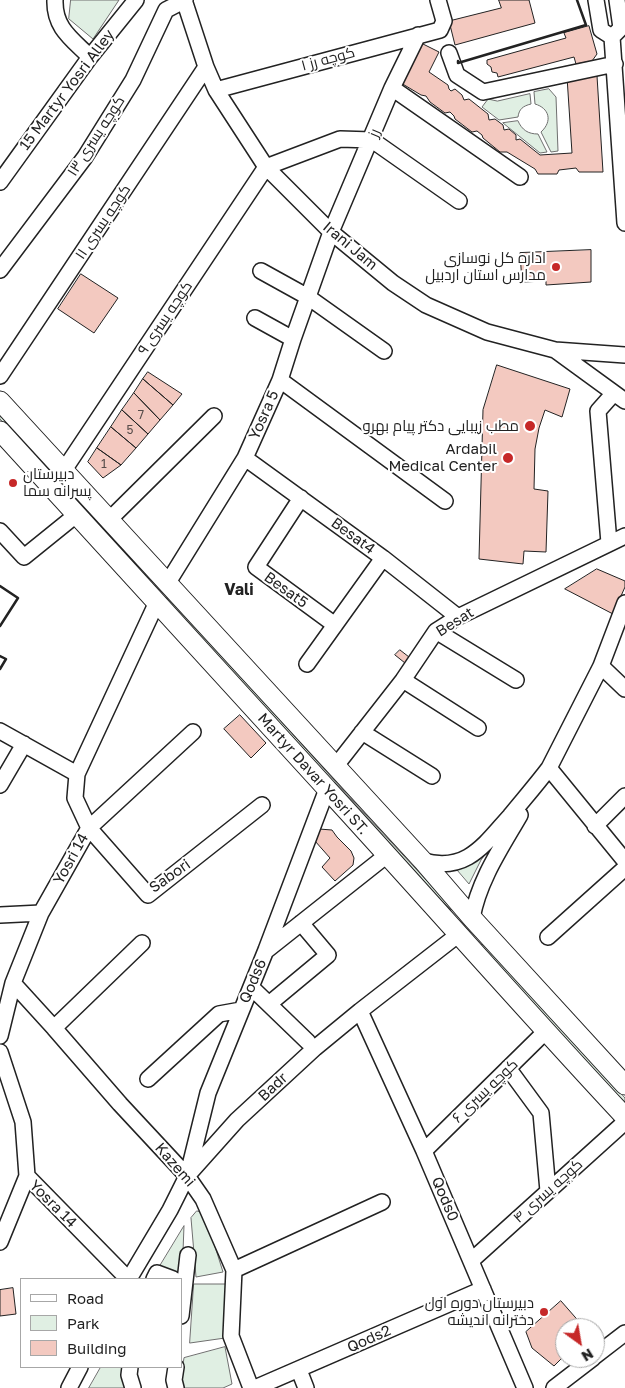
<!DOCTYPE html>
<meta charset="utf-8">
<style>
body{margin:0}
#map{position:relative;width:625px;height:1388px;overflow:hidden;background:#fff;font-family:"Golos Text",sans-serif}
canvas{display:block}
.legend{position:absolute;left:20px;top:1278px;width:162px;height:90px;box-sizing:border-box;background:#fff;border:1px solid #a7a7a7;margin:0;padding:6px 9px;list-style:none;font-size:15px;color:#222}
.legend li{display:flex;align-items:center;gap:10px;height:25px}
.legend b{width:25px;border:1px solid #a7a7a7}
.north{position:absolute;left:555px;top:1318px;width:50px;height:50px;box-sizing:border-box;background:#fff;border:1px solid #a7a7a7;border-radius:50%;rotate:148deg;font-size:14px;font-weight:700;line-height:20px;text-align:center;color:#222}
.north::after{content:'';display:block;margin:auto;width:18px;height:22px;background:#c62828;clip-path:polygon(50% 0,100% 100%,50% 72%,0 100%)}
</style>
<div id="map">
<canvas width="625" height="1388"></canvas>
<ul class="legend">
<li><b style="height:6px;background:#fff"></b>Road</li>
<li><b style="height:14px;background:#e0efe3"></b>Park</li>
<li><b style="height:14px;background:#f3c9c0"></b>Building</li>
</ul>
<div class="north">N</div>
</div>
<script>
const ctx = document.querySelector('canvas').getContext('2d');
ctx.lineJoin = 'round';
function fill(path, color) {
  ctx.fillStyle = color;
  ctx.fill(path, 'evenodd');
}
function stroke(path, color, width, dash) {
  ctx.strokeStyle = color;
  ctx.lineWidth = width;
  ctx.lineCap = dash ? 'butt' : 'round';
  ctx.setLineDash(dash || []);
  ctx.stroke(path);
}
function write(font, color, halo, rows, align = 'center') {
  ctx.font = font + ' "Golos Text",Cairo,sans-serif';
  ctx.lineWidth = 4;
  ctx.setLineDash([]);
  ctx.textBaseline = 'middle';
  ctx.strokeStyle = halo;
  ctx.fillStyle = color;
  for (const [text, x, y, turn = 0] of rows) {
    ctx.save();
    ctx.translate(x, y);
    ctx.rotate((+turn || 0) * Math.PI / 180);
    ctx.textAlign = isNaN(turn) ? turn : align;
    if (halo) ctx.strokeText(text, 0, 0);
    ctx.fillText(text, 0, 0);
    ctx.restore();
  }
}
const green = new Path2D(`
 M71,0H119L93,39L69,19Z
 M549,89L556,97L558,151L551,152L541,132C553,121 549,108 535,104L534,92Z
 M530,94L531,104C523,106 519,109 518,117L499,120L482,107L488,99L497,101Z
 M518,121C522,130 528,134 538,134L547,152L540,153L503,123Z
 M0,411L150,577L148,579L144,577L0,419Z
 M165,598H170L352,800L453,909L451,910L419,878L168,604Z
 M498,837L481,860L469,884L457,870C475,863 485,851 498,837Z
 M479,944L485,945L625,1098V1105L479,948Z
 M197,1211L201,1212L207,1221L223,1272L196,1277L191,1218Z
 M184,1226L182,1278L160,1266Z
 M194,1284H226L225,1338L190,1343Z
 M225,1347L232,1384L223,1388H179L184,1358Z
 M101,1367H126L128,1388H89Z`);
const building = new Path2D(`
 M499,0H529L535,23L455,45L449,21L501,8Z
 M589,26L597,54L592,61L576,64L574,57L498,77L497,73L492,72L491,67L487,64V60L566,38L564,33Z
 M419,42L439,52L429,72L448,85L449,89L451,91L455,89L462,95L464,100L469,99L488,114L489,120L495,119L503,125L504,130L509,129L516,135V140L520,139L540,155L572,153L567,77L597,76L603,172H579L576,168L559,170L557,174H538L535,169L507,152H500L483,138L482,135L477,131L472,132L455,119L454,116L450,112L445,113L430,102L426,96L421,95L401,83Z
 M591,250V282L546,285V281L522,282L520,253Z
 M81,274L118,298L94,333L58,309Z
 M497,365L570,389L562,417L545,410L539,428L535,449L534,489L548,491L546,552L524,551L523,564L479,559L483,410Z
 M148,372L182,394L173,405L143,379Z
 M143,379L173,405L160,420L134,393Z
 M134,393L160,420L148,434L122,410Z
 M122,410L148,434L136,448L111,427Z
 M111,427L136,448L121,465L97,448Z
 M97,448L121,465L103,478L88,462Z
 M597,569L625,581V587L613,614L565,589Z
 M400,650L409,657L405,663L395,655Z
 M240,715L266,743L251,758L224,729Z
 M319,829L332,830L337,837L351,851L354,858L353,865L335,881L322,867L330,858L315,841Z
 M13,1288L16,1314L0,1316V1290Z
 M561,1301L582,1325L579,1328H565V1355L554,1366L532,1348L526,1332Z`);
const minor = new Path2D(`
 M55,0C54,28 72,39 90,57
 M184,0L206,67L216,90L266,167L331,232L393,283L426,305L487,332L555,350L625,355
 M596,0L601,30L612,37L625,223
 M612,37L621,28L617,0
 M449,53L457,75L483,92L615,64
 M392,88L520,177
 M216,90L440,30L444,21L438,0
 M0,182L90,57L136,0
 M0,270L85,157L133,80L166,10L185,0
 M261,271L308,297L384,351
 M255,318L293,339
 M555,350L625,401
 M0,376L206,67
 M280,380L445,501
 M245,458L383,558L458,617
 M64,470L266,167L340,139L372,140L459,201
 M301,498L256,567L335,625
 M110,519L214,416
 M0,531L24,557L76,515
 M609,543L598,411L614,393
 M167,584L245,458L280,380L293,339L331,232L392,88L418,35
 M436,631L516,680
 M307,664L383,558
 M601,666L625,689
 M403,680L478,728
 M0,731L77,774
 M193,732L89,828L148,895L262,805
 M362,732L432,776
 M335,767L403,680L436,631L458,617L625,536
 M549,768L625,861
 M0,785L24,744
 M595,826L625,796
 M423,861C438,865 454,865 468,857C485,847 497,830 510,816C523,800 537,784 549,768L601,666L625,603
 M0,915L41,913
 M472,918C479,880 501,848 520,815
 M548,937L625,868
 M267,950L387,855
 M13,983L54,1028L120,1104L187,1176L203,1199L234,1270L231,1336L251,1388
 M251,987L308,1042
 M269,1004L328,955L301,923
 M360,1011L424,1151L525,1388
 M54,1028L142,943
 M0,1036L13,983L41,913L89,828L75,798L77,774L157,602
 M0,1052L23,1122L27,1176L128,1279
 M508,1068L541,1113L548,1191
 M148,1079L219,1014L241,1010
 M424,1151L545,1032
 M188,1174L208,1093L266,950L327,789
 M0,1242L27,1176
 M471,1261L625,1122
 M234,1270L382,1202
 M129,1279L170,1210L187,1176L237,1120L315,1048L360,1011L459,934
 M154,1279L157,1273L173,1279
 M181,1316L188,1255
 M595,1356L625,1333
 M130,1367L129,1375L133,1388
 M176,1367L174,1380L176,1388
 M299,1370L306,1388
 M69,1388L80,1367
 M255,1388L483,1289
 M554,1388L593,1358`);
const major = new Path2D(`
 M0,401L423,861L472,918L625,1085
 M0,431C109,551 218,670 327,789C427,898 524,1009 625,1117`);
const wall = new Path2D(`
 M458,61V63L586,25L577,0
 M0,586L18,598L0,626
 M0,656L6,659L0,669`);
const markers = [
 [556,267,5,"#c62828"],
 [530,426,6,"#c62828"],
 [508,458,6,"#c62828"],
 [13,483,5,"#c62828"],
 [544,1312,5,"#c62828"]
];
const numberNames = [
 ["7",141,415],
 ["5",130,430],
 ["1",104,464]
];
const streetNames = [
 ["کوچه رز ۱",328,59,-15],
 ["15 Martyr Yosri Alley",67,90,-53],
 ["رز",374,133,-68],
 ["کوچه یسری ۱۳",96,136,-57],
 ["کوچه یسری ۱۱",103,222,-56],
 ["Irani Jam",350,246,40],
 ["کوچه یسری ۹",165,318,-56],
 ["Yosra 5",264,415,-66],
 ["Besat4",353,536,36],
 ["Besat5",286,590,36],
 ["Besat",455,622,-32],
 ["Martyr Davar Yosri ST.",313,774,48],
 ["Yosri 14",71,859,-61],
 ["Sabori",170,876,-35],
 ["Qods6",253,981,-67],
 ["Badr",273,1087,-43],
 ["کوچه یسری ۶",485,1091,-44],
 ["Kazemi",175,1165,49],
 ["کوچه یسری ۴",548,1191,-42],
 ["Qods0",445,1199,67],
 ["Yosra 14",53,1204,45],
 ["Qods2",369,1339,-24]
];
const poiNames = [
 ["اداره کل نوسازی",546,258],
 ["مدارس استان اردبیل",546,275],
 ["مطب زیبایی دکتر پیام بهرو",519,426],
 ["Ardabil",497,449],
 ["Medical Center",497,466],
 ["دبیرستان",23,474,"left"],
 ["پسرانه سما",23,491,"left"],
 ["دبیرستان دوره اول",534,1303],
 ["دخترانه اندیشه",534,1320]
];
const neighbourhoodNames = [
 ["Vali",239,590]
];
fill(green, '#e0efe3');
stroke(green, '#6f6f6f', 1);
fill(building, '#f3c9c0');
stroke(building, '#222', 1);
stroke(minor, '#222', 18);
stroke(major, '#222', 21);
stroke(minor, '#fff', 15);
stroke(major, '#fff', 19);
stroke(wall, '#222', 2.5);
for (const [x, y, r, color] of markers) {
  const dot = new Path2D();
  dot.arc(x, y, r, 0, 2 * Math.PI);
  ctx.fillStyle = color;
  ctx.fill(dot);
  stroke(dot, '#fff', 2);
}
write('12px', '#564c4a', null, numberNames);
write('15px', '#222', '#fff', streetNames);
write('15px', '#222', '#fff', poiNames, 'right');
write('bold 16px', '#222', '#fff', neighbourhoodNames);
</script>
